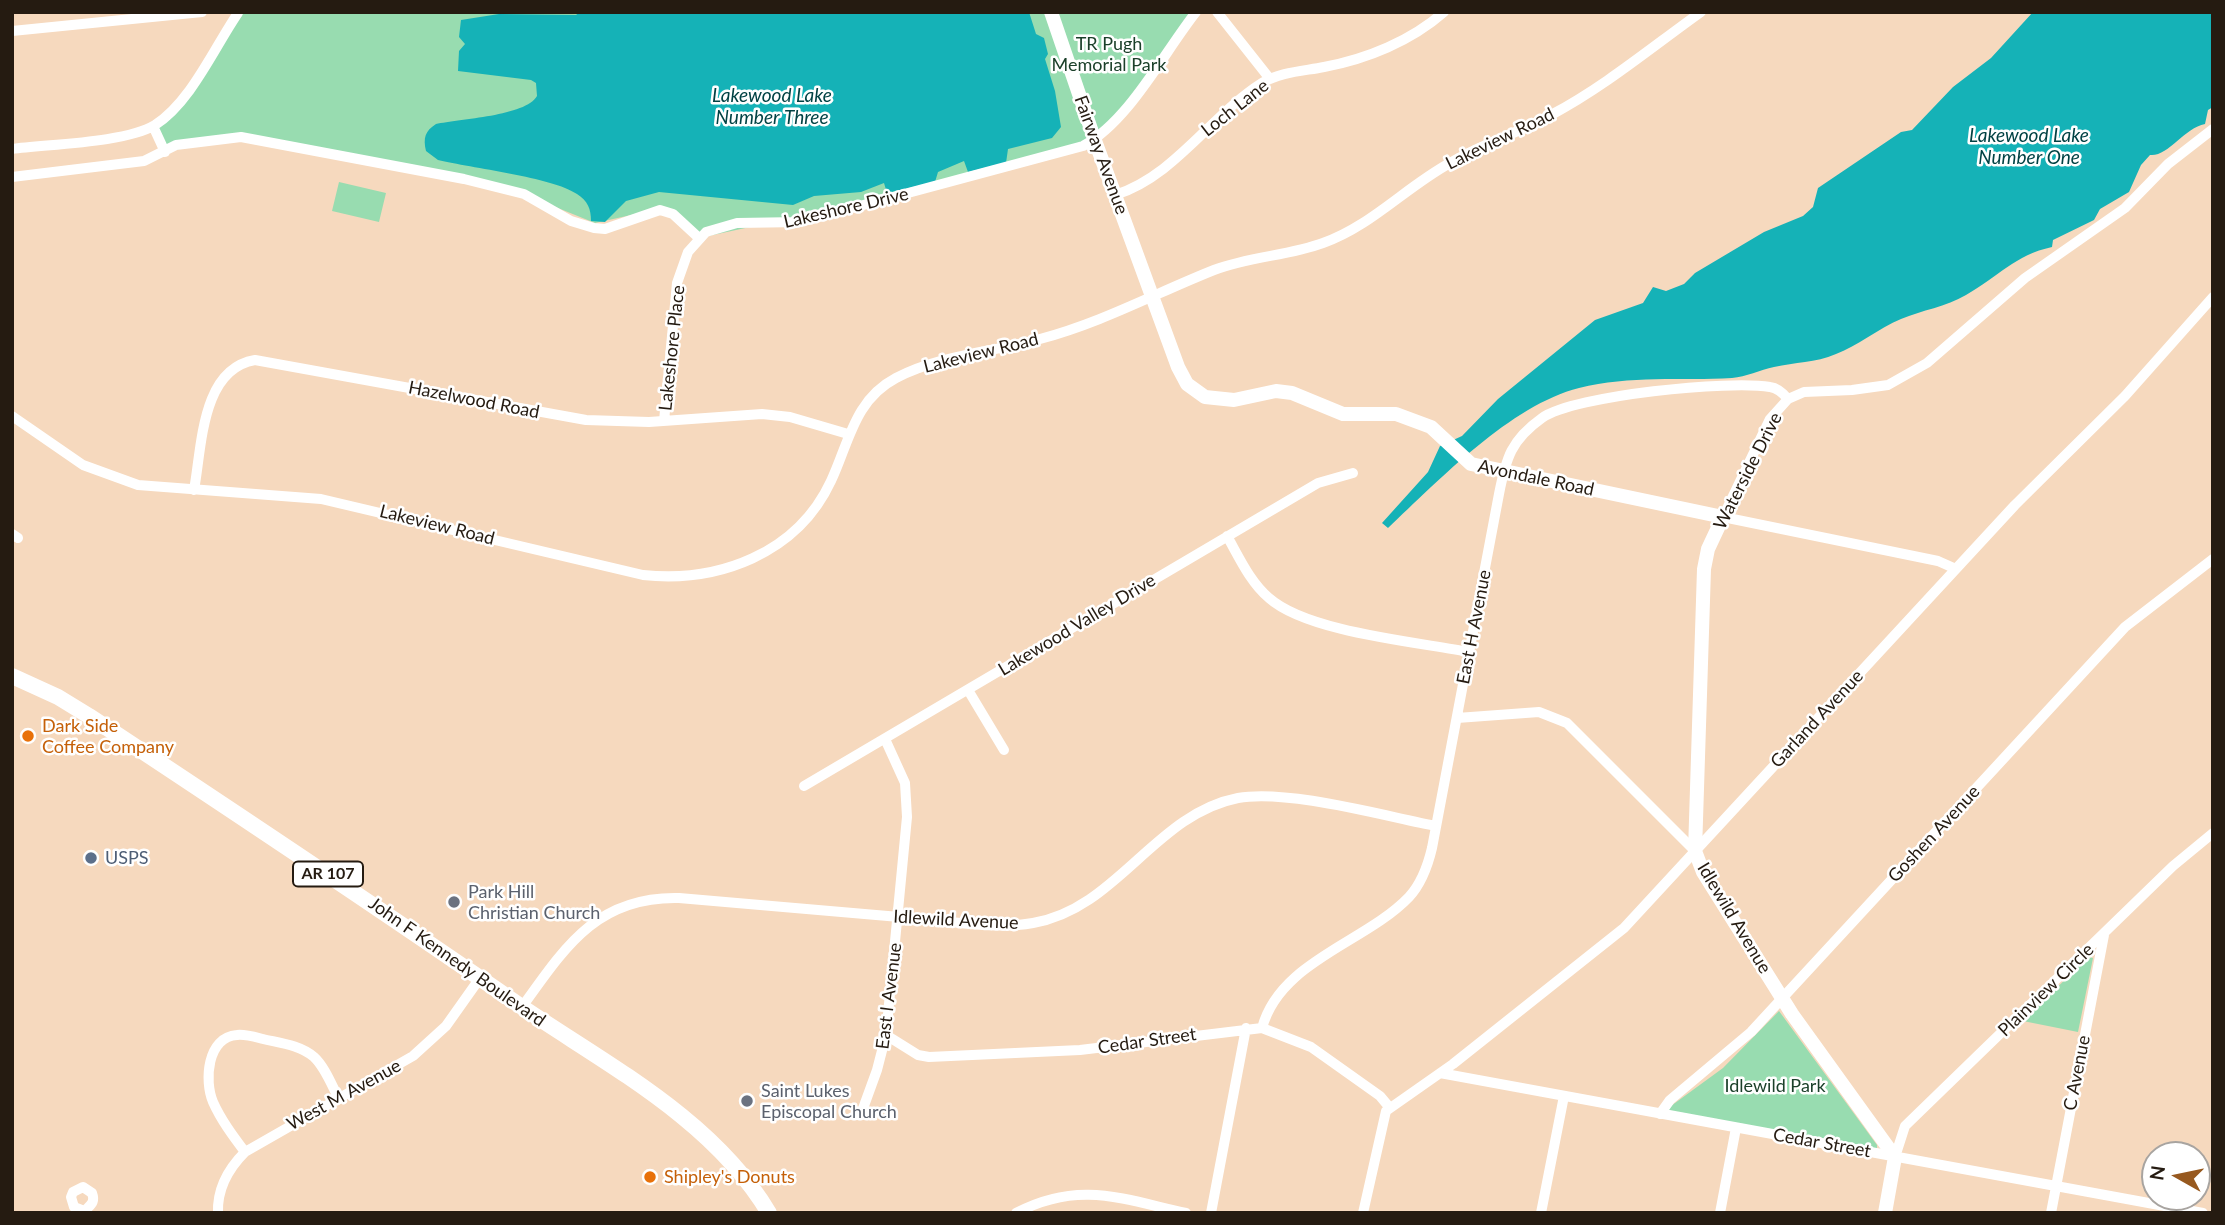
<!DOCTYPE html>
<style>
body{margin:0}
#map{position:relative;width:2225px;height:1225px;overflow:hidden;background:#f6d9be;font-family:Lato,sans-serif}
canvas{display:block}
.frame{position:absolute;inset:0;border:14px solid #251b11;pointer-events:none}
.north{position:absolute;left:2141px;top:1141px;width:70px;height:70px;box-sizing:border-box;background:#fff;border:2px solid #a8a4a0;border-radius:50%;rotate:279deg;font-size:19px;font-weight:700;line-height:28px;text-align:center;color:#251b11}
.north::after{content:'';display:block;margin:auto;width:24px;height:32px;background:#97591f;clip-path:polygon(50% 0,100% 100%,50% 72%,0 100%)}
</style>
<div id="map">
<canvas width="2225" height="1225"></canvas>
<div class="frame"></div>
<div class="north">N</div>
</div>
<script>
const ctx = document.querySelector('canvas').getContext('2d');
ctx.lineJoin = 'round';
function fill(path, color) {
  ctx.fillStyle = color;
  ctx.fill(path, 'evenodd');
}
function stroke(path, color, width, dash) {
  ctx.strokeStyle = color;
  ctx.lineWidth = width;
  ctx.lineCap = dash ? 'butt' : 'round';
  ctx.setLineDash(dash || []);
  ctx.stroke(path);
}
function write(font, color, halo, rows, align = 'center') {
  ctx.font = font + ' Lato,sans-serif';
  ctx.lineWidth = 5;
  ctx.setLineDash([]);
  ctx.textBaseline = 'middle';
  ctx.strokeStyle = halo;
  ctx.fillStyle = color;
  for (const [text, x, y, turn = 0] of rows) {
    ctx.save();
    ctx.translate(x, y);
    ctx.rotate((+turn || 0) * Math.PI / 180);
    ctx.textAlign = isNaN(turn) ? turn : align;
    if (halo) ctx.strokeText(text, 0, 0);
    ctx.fillText(text, 0, 0);
    ctx.restore();
  }
}
const green = new Path2D(`
 M239,12H1198L1129,103L1093,141L940,186L699,238L673,214L654,210L595,223L543,202L421,171L241,137L165,152L153,126L189,88Z
 M339,182L386,193L379,222L332,211Z
 M2088,957L2093,958L2078,1032L2023,1021Z
 M1779,1011L1877,1145V1149L1660,1114L1723,1068Z`);
const water = new Path2D(`
 M580,12H1029L1036,34L1044,38L1048,54L1045,59L1055,91L1061,127L1052,138L1008,149L1006,163L968,172L964,161L938,172L935,182L887,193L884,183L861,192L814,196L793,205L659,192L626,201L605,222L591,221C591,209 588,201 577,194C552,177 471,168 438,160L426,151C423,138 425,131 436,124C459,119 526,116 537,96L536,83L531,80L458,71L459,51L465,44L459,37L461,20L499,14L576,15Z
 M2033,12H2213V107L2208,110L2205,124C2184,128 2168,157 2150,155L2141,165L2129,192L2100,209L2094,220L2053,240L2052,247C2015,255 1998,277 1966,295C1946,307 1922,310 1901,319C1879,328 1856,347 1836,354C1815,363 1795,362 1774,367C1760,370 1746,377 1732,378C1681,381 1630,375 1579,388C1511,405 1439,480 1388,528L1382,523L1428,472L1440,446L1462,436L1498,399L1595,320L1643,303L1653,287L1666,291L1684,284L1695,273L1764,232L1803,216L1813,207L1818,188L1901,132L1912,130L1953,87L1991,58Z`);
const street = new Path2D(`
 M1217,12L1270,79
 M12,31L202,12
 M153,126L165,152
 M12,149C49,144 125,143 155,125C191,102 214,48 238,13
 M12,177L144,161L176,145L241,137L464,179L524,194L571,221L594,228L605,229L660,210L673,214L699,238
 M1115,195C1175,176 1210,116 1262,83C1280,72 1304,71 1324,67C1367,59 1411,41 1444,12
 M12,416L83,465L138,485L321,499L643,575C718,583 797,554 831,481C849,443 854,400 896,378C940,355 993,352 1040,339C1101,323 1156,293 1214,270C1250,256 1288,256 1323,243C1371,226 1406,187 1450,163C1482,144 1518,133 1551,115C1604,87 1652,47 1701,12
 M664,421L677,283L688,252L706,232L737,223L800,222L1083,146C1129,121 1163,54 1196,12
 M194,490C202,447 201,369 255,360L586,420L649,422L762,414L790,417L848,434
 M12,534L18,538
 M1227,536C1239,557 1250,582 1269,598C1307,632 1417,642 1469,652
 M1956,569L1938,561L1723,517L1770,419L1788,399L1804,392L1852,390L1888,385L1927,363L2025,278L2125,208L2168,164L2213,129
 M968,690L1004,750
 M1457,718L1539,712L1567,723L1695,851
 M804,786L1318,483L1353,473
 M522,1007C565,947 597,896 679,898C757,905 834,911 911,918C951,921 994,930 1033,923C1117,909 1155,814 1238,798C1288,789 1384,816 1436,826
 M1262,1028C1280,961 1365,943 1409,897C1421,884 1428,865 1432,848L1499,494C1506,458 1511,440 1542,418C1575,395 1730,380 1770,387C1778,388 1783,393 1788,399
 M886,1035L918,1055L929,1057L1080,1050L1262,1028L1311,1047L1380,1096L1390,1108
 M1440,1073L2203,1213
 M861,1114L877,1070L886,1035L907,817L905,783L885,739
 M1660,1114L1670,1100L1751,1032L2125,627L2213,559
 M245,1152C233,1136 221,1120 213,1102C204,1081 207,1037 237,1035C245,1034 255,1037 263,1039C280,1043 300,1045 314,1057C325,1067 332,1086 339,1099
 M1895,1157L1905,1126L2173,866L2213,833
 M83,1213C89,1205 96,1204 92,1193L83,1187L73,1192L71,1197L74,1207L84,1211
 M218,1213C217,1188 228,1169 245,1152L413,1056L446,1026L480,978
 M1016,1213C1079,1180 1122,1199 1186,1213
 M1211,1213L1246,1028
 M1363,1213L1386,1111L1453,1064L1624,928L2015,505L2125,396L2213,297
 M1541,1213L1564,1096
 M1720,1213L1736,1128
 M2051,1213L2104,935`);
const secondary = new Path2D(`
 M1051,12L1094,138L1178,367L1187,384L1205,397L1234,400L1276,391L1292,393L1343,414H1396L1431,427L1471,464L1723,517L1708,549L1704,569L1695,851L1703,872L1792,1014L1895,1157L1885,1213`);
const primary = new Path2D(`
 M12,676L58,697L89,716C233,811 377,907 519,1005C607,1065 713,1119 769,1213`);
const markers = [
 [28,736,7,"#e8710a"],
 [91,858,7,"#5c6f8a"],
 [454,902,7,"#6b7280"],
 [747,1101,7,"#6b7280"],
 [650,1177,7,"#e8710a"]
];
const shields = [
 [328,874,70]
];
const shieldNames = [
 ["AR 107",328,874]
];
const parkNames = [
 ["TR Pugh",1109,44],
 ["Memorial Park",1109,65],
 ["Idlewild Park",1775,1086]
];
const streetNames = [
 ["Loch Lane",1235,108,-38],
 ["Lakeview Road",1500,139,-26],
 ["Fairway Avenue",1101,155,70],
 ["Lakeshore Drive",846,208,-13],
 ["Lakeshore Place",672,348,-84],
 ["Lakeview Road",981,353,-14],
 ["Hazelwood Road",474,400,11],
 ["Waterside Drive",1748,471,-63],
 ["Avondale Road",1536,478,12],
 ["Lakeview Road",437,525,14],
 ["Lakewood Valley Drive",1077,625,-31],
 ["East H Avenue",1474,627,-79],
 ["Garland Avenue",1817,719,-47],
 ["Goshen Avenue",1934,834,-47],
 ["Idlewild Avenue",1734,918,59],
 ["Idlewild Avenue",956,920,3],
 ["John F Kennedy Boulevard",457,962,35],
 ["Plainview Circle",2046,990,-44],
 ["East I Avenue",889,996,-83],
 ["Cedar Street",1147,1041,-8],
 ["C Avenue",2077,1073,-79],
 ["West M Avenue",344,1095,-29],
 ["Cedar Street",1822,1143,10]
];
const foodNames = [
 ["Dark Side",42,726],
 ["Coffee Company",42,747],
 ["Shipley's Donuts",664,1177]
];
const serviceNames = [
 ["USPS",105,858]
];
const worshipNames = [
 ["Park Hill",468,892],
 ["Christian Church",468,913],
 ["Saint Lukes",761,1091],
 ["Episcopal Church",761,1112]
];
const waterNames = [
 ["Lakewood Lake",772,96],
 ["Number Three",772,118],
 ["Lakewood Lake",2029,136],
 ["Number One",2029,158]
];
fill(green, '#98dcb0');
fill(water, '#15b2b7');
stroke(street, '#fff', 10);
stroke(secondary, '#fff', 14);
stroke(primary, '#fff', 16);
for (const [x, y, r, color] of markers) {
  const dot = new Path2D();
  dot.arc(x, y, r, 0, 2 * Math.PI);
  ctx.fillStyle = color;
  ctx.fill(dot);
  stroke(dot, '#fff', 2.5);
}
for (const [x, y, w] of shields) {
  const box = new Path2D();
  box.roundRect(x - w / 2, y - 12.5, w, 25, 5);
  ctx.fillStyle = '#fff';
  ctx.fill(box);
  stroke(box, '#251b11', 2);
}
write('bold 16px', '#251b11', null, shieldNames);
write('18px', '#1b402a', '#fff', parkNames);
write('18px', '#251b11', '#fff', streetNames);
write('18px', '#c56008', '#fff', foodNames, 'left');
write('18px', '#4e5e75', '#fff', serviceNames, 'left');
write('18px', '#5b616d', '#fff', worshipNames, 'left');
write('italic 19px', '#014244', '#fff', waterNames);
</script>
